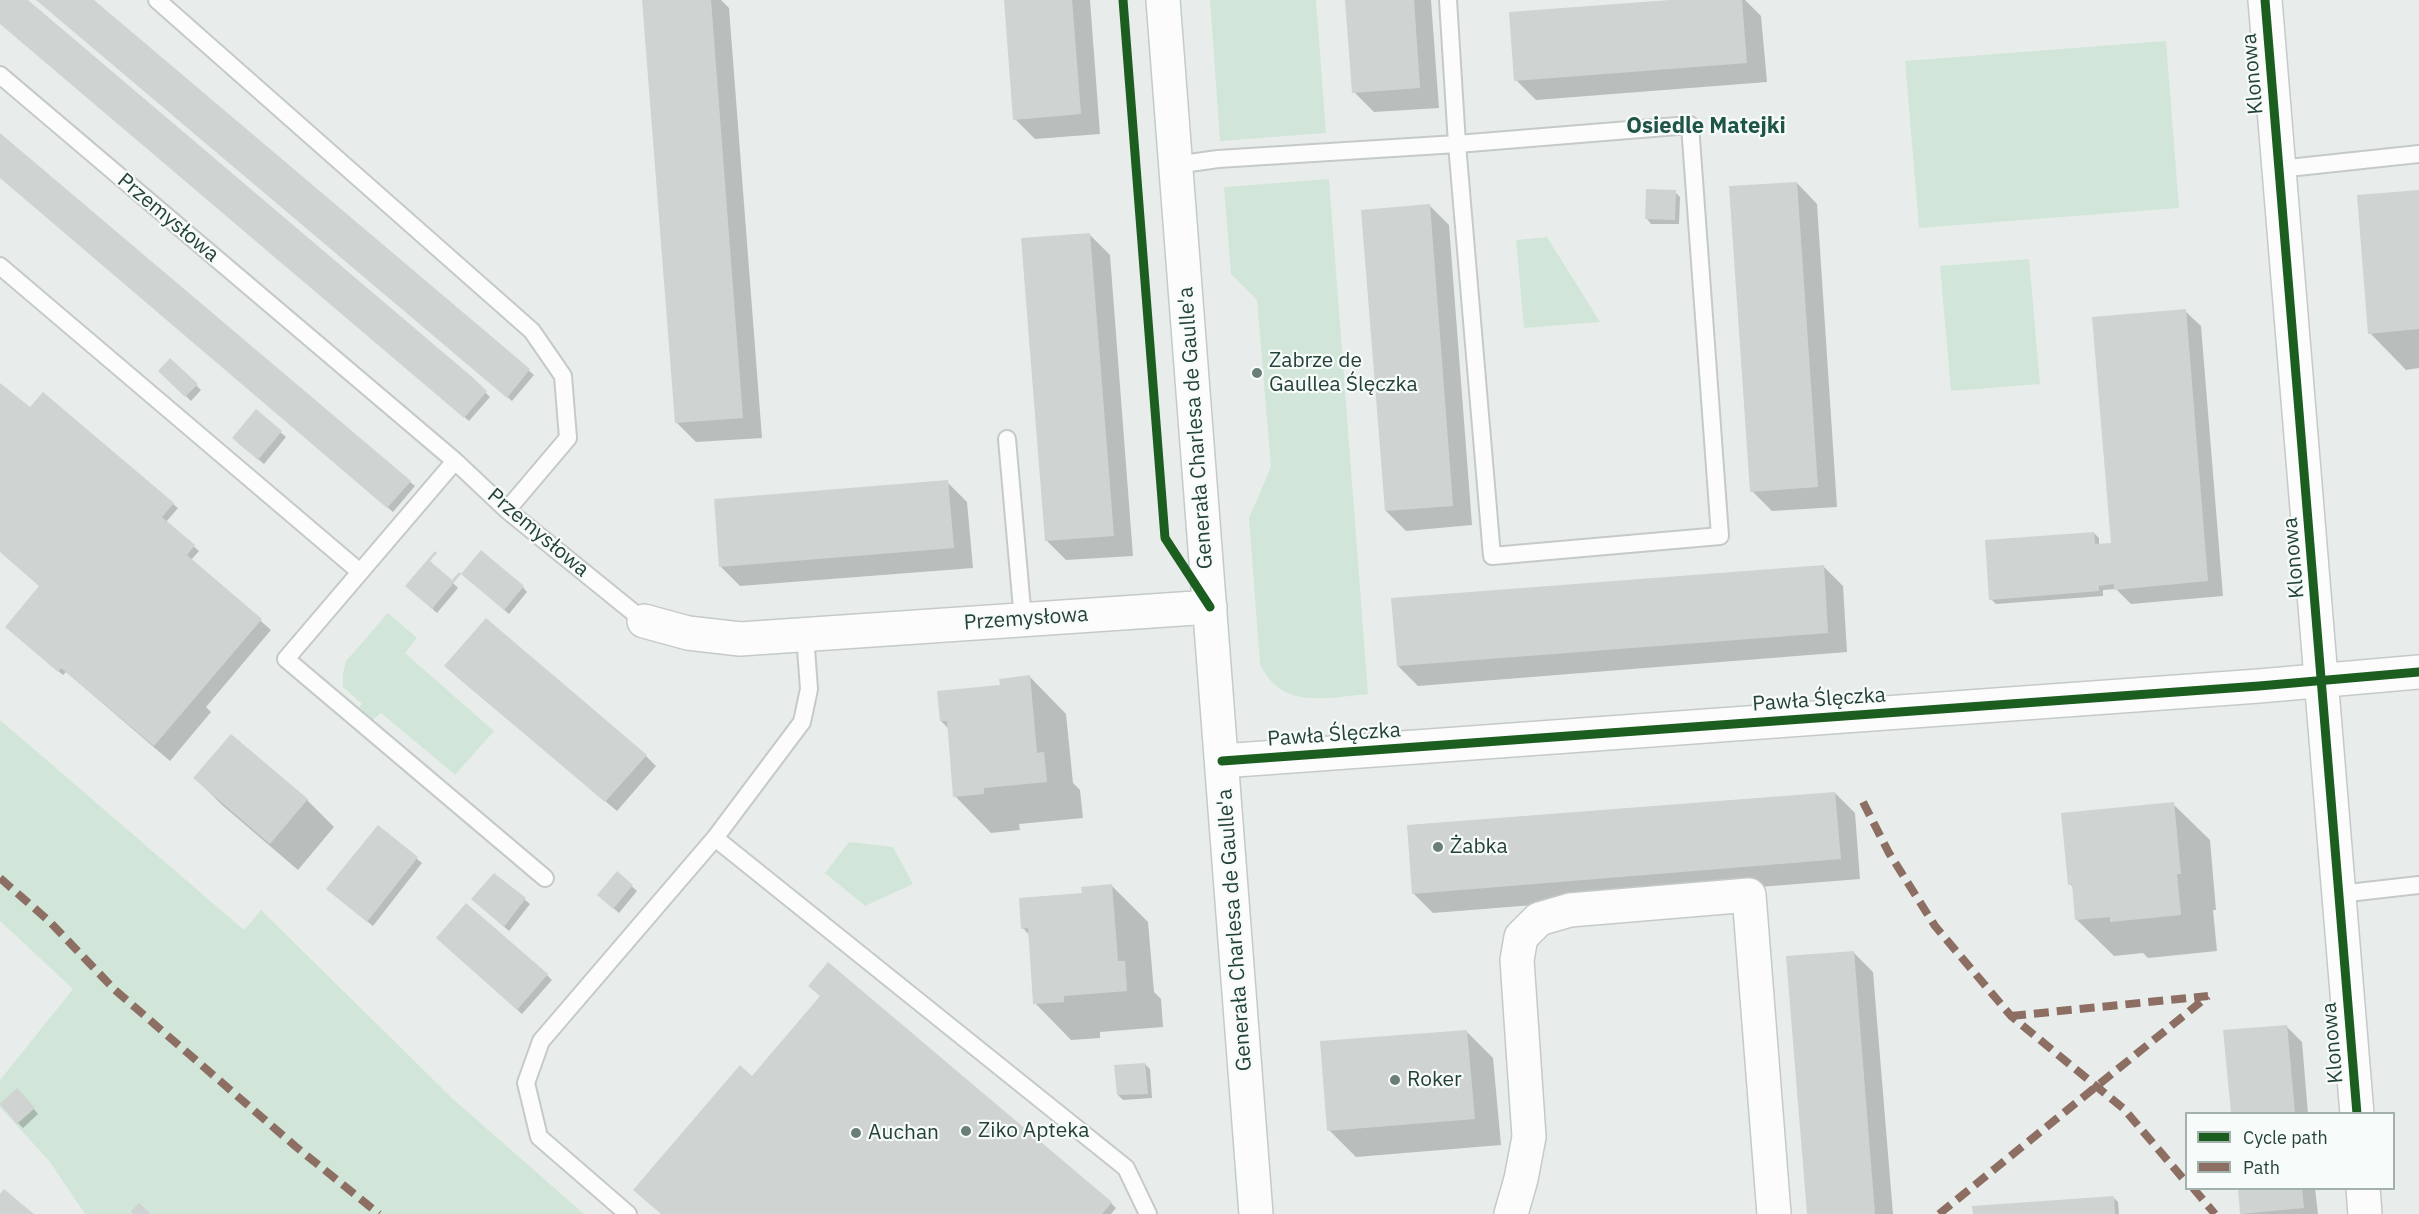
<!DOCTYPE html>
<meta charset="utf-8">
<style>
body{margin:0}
#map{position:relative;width:2419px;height:1214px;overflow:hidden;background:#e8edeb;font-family:"IBM Plex Sans",sans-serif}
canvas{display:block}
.legend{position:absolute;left:2185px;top:1112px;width:210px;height:78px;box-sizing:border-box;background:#f7fbf9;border:2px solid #a3b1ad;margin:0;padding:8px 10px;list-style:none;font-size:18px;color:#24423a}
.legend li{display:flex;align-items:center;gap:12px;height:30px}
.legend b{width:30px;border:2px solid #a3b1ad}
</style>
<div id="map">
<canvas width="2419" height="1214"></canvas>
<ul class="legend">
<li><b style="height:8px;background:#1b5e20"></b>Cycle path</li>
<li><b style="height:8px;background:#8d6e63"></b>Path</li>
</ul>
</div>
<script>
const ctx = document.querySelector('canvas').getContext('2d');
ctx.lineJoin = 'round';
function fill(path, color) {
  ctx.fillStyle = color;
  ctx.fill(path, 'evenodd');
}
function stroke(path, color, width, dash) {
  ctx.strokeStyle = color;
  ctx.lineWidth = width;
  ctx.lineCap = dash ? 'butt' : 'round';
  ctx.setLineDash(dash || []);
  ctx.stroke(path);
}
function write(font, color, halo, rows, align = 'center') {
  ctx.font = font + ' "IBM Plex Sans",sans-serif';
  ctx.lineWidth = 4.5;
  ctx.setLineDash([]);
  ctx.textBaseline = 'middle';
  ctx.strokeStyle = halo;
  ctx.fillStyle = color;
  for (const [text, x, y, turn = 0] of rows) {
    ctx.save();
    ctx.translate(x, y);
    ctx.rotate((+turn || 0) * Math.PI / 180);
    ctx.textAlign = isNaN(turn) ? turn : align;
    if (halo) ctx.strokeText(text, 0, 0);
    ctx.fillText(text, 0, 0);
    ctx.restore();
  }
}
const green = new Path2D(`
 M1210,0H1316L1326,133L1220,141Z
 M2166,41L2179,208L1919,228L1905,61Z
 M1329,179L1368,694C1326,698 1281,710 1260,664L1249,518L1271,467L1257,300L1231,274L1224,187Z
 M1547,237L1600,322L1524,328L1516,240Z
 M2029,259L2040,384L1951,391L1940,266Z
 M388,613L417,638L405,653L494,731L455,775L381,713L373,720L359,707L362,704L343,687V673L346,661Z
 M0,720L244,930L261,910L453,1099L584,1214H85L50,1162L0,1107V1080L73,989L0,921Z
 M849,842L893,847L913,884L865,906L825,873Z`);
const shadow = new Path2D(`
 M0,0H26L485,392L490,397L469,421L0,23Z
 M38,0H91L534,375L512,401Z
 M644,0H721L729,8L762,438L696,442L676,422Z
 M1005,0H1090L1100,134L1035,139L1015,119Z
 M1346,0H1431L1439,108L1374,112L1354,92Z
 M1690,0H1745L1761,16L1767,82L1536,100L1516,80Z
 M0,135L410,482L415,486L393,512L0,177Z
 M1797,183L1817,204L1837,507L1772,511L1752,491Z
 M2419,191V368L2406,370L2370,333Z
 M1675,192L1680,197L1679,224H1651L1647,219Z
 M1429,205L1449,225L1472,525L1406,531L1386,511Z
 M1090,235L1110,255L1133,556L1066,560L1046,540Z
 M2185,311L2201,326L2223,596L2131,604L2116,589L2103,590V596L1996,604L1991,599L2094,533L2099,538V545L2112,544Z
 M170,360L201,390L191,401L160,371Z
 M0,384L31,410L173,504L178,508L166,522L199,551L191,560L271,630L206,707L211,712L170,761L66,672L63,675L12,632L41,587L0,551Z
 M256,411L286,437L264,464L238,443Z
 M947,482L967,502L973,568L740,586L720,566Z
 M1823,566L1843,586L1847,652L1418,686L1398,666Z
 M468,579L523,587L527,592L509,614Z
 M453,583L458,588L437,613L412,591Z
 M456,676L646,756L656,766L617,811Z
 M1030,677L1066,714L1073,783L1080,790L1083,818L1019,824L1020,830L991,833L955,796L949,729L941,721L1002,687Z
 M195,778L307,800L334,827L298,870L222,805Z
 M1835,793L1855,813L1860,879L1433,913L1413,893Z
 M2173,804L2210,840L2216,910H2213L2217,951L2148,958L2143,953L2114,956L2077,920L2074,888L2070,884Z
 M378,827L422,863L373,926L333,894Z
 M617,873L637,891L619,913L603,899Z
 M494,875L530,904L509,931L478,904Z
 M1112,886L1148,922L1154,992L1161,999L1163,1027L1100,1032V1038L1071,1040L1035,1003L1030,936L1023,928L1083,894Z
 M443,943L547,975L552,980L522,1014Z
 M1853,952L1873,972L1893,1214H1808Z
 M828,964L1111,1203L1116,1208L1111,1214H663L752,1078L822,997Z
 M2286,1026L2302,1042L2308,1114H2232L2225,1032Z
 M1466,1031L1493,1058L1501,1145L1356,1157L1329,1130Z
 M1145,1064L1150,1069L1152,1098L1123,1100L1118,1095Z
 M21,1094L38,1114L23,1128L18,1123Z
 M2239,1188H2315L2318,1214H2242Z
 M2113,1197L2118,1202L2119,1214H1975Z`);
const building = new Path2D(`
 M0,0H28L471,376L487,391L464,418L0,24Z
 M36,0H94L530,369L507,398Z
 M642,0H711L743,418L675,423Z
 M1004,0H1072L1081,114L1013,120Z
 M1345,0H1414L1420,88L1352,93Z
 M1670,0H1742L1747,63L1514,81L1509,12Z
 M0,133L411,481L387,508L0,178Z
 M1797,182L1818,487L1750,492L1729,186Z
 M1646,189L1676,190L1675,220L1645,219Z
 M2419,190V329L2368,334L2357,195Z
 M1430,204L1453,506L1385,511L1361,210Z
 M1090,233L1114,536L1045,541L1021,238Z
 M2186,309L2208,581L2114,590V584L2099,586V591L1989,600L1985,540L2094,532L2095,544L2111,543L2092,317Z
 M170,358L198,384L185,397L158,371Z
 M0,383L30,407L43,392L174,503L162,517L195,545L187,555L262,619L154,746L61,668L58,672L5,627L39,586L0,552Z
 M256,409L282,431L258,460L232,438Z
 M948,480L954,548L719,567L714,499Z
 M481,550L524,586L504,610L461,574Z
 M435,551L437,553L430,561L452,580L459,572L461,574L432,609L405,586Z
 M1824,565L1828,633L1397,666L1391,598Z
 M486,618L647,755L605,802L444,666Z
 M1030,675L1037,753L1044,752L1047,782L984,788V794L953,797L947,721H940L937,691L1000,685L999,679Z
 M231,734L308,799L270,844L193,778Z
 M1835,792L1841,859L1412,894L1407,825Z
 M2174,802L2181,874H2177L2181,915L2110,922V917L2075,920L2072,884L2068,885L2061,813Z
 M378,825L418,857L367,922L326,889Z
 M617,871L633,885L613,909L597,895Z
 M494,873L526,898L504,927L471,899Z
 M1112,884L1118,961H1125L1127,991L1064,996V1002L1033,1004L1028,928L1021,929L1019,898L1082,893L1081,887Z
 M466,903L548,974L517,1010L436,938Z
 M1854,951L1875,1214H1807L1786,956Z
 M828,962L1112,1202L1102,1214H661L633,1190L740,1065L752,1076L820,996L808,986Z
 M2287,1025L2295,1113H2231L2223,1030Z
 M1467,1030L1475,1119L1327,1131L1320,1041Z
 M1145,1063L1148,1094L1117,1095L1114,1065Z
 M17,1088L35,1108L17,1124L0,1104Z
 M2238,1188H2302L2304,1208L2240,1214Z
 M4,1189L34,1214H0V1194Z
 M2114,1196L2115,1214H1973L1972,1206Z
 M139,1203L151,1214H133L131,1211Z`);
const lane = new Path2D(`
 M157,0L532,331L563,376L568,438L507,510
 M0,75L455,461L507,510L644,621
 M1175,165L1218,159L1457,144L1492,556L1720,536L1690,125L1457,144L1448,0
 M2279,169L2419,154
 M0,266L360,572
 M1007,439L1023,620
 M455,461L286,659L545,878
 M715,838L1126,1168L1148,1214
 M2339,894L2419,885
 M628,1214L539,1137L526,1083L541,1041L715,838L802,722L809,689L805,635`);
const street = new Path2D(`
 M2265,0L2357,1114
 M644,621L688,633L740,639L1210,607
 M1222,761L2259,686L2419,672
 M2363,1188L2365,1214
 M1511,1214L1521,1179L1529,1137L1517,960L1521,937L1539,919L1570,910L1749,895L1774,1214`);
const secondary = new Path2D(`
 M1163,0L1256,1214`);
const quiet = new Path2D(`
 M1863,802L1889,853L1935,926L2011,1016L2124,1109L2186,1182
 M0,878L49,921L115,990L295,1146L379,1214
 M2011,1016L2208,996
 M2193,1188L2215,1214
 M1939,1214L2208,996`);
const cycleway = new Path2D(`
 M1123,0L1165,538L1210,607
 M2265,0L2357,1114
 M1222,761L2259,686L2419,672`);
const markers = [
 [1257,373,6,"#697e78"],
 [1438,847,6,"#697e78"],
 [1395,1080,6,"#697e78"],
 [966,1131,6,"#697e78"],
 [856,1133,6,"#697e78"]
];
const streetNames = [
 ["Klonowa",2253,74,-95],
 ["Przemysłowa",168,218,40],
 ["Generała Charlesa de Gaulle'a",1196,428,-94],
 ["Przemysłowa",538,533,40],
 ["Klonowa",2294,558,-95],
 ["Przemysłowa",1026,619,-4],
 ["Pawła Ślęczka",1819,700,-4],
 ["Pawła Ślęczka",1334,735,-4],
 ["Generała Charlesa de Gaulle'a",1235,930,-94],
 ["Klonowa",2333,1043,-95]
];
const poiNames = [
 ["Zabrze de",1269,361],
 ["Gaullea Ślęczka",1269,385],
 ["Żabka",1450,847],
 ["Roker",1407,1080],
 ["Ziko Apteka",978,1131],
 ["Auchan",868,1133]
];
const neighbourhoodNames = [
 ["Osiedle Matejki",1706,127]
];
fill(green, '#d1e6d8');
fill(shadow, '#0003');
fill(building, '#cfd4d2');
stroke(lane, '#c5cac8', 20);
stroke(street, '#c5cac8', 36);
stroke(secondary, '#c3cbc8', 36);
stroke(lane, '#fcfcfc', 16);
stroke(street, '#fcfcfc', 33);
stroke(secondary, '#fcfcfc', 33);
stroke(quiet, '#8d6e63', 8, [15, 8]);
stroke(cycleway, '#1b5e20', 9);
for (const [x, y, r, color] of markers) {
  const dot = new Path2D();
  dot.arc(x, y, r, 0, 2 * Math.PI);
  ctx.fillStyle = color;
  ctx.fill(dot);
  stroke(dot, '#f7fbf9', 2);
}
write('21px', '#24423a', '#f7fbf9', streetNames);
write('21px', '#24423a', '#f7fbf9', poiNames, 'left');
write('bold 22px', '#1f5548', '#f7fbf9', neighbourhoodNames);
</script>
